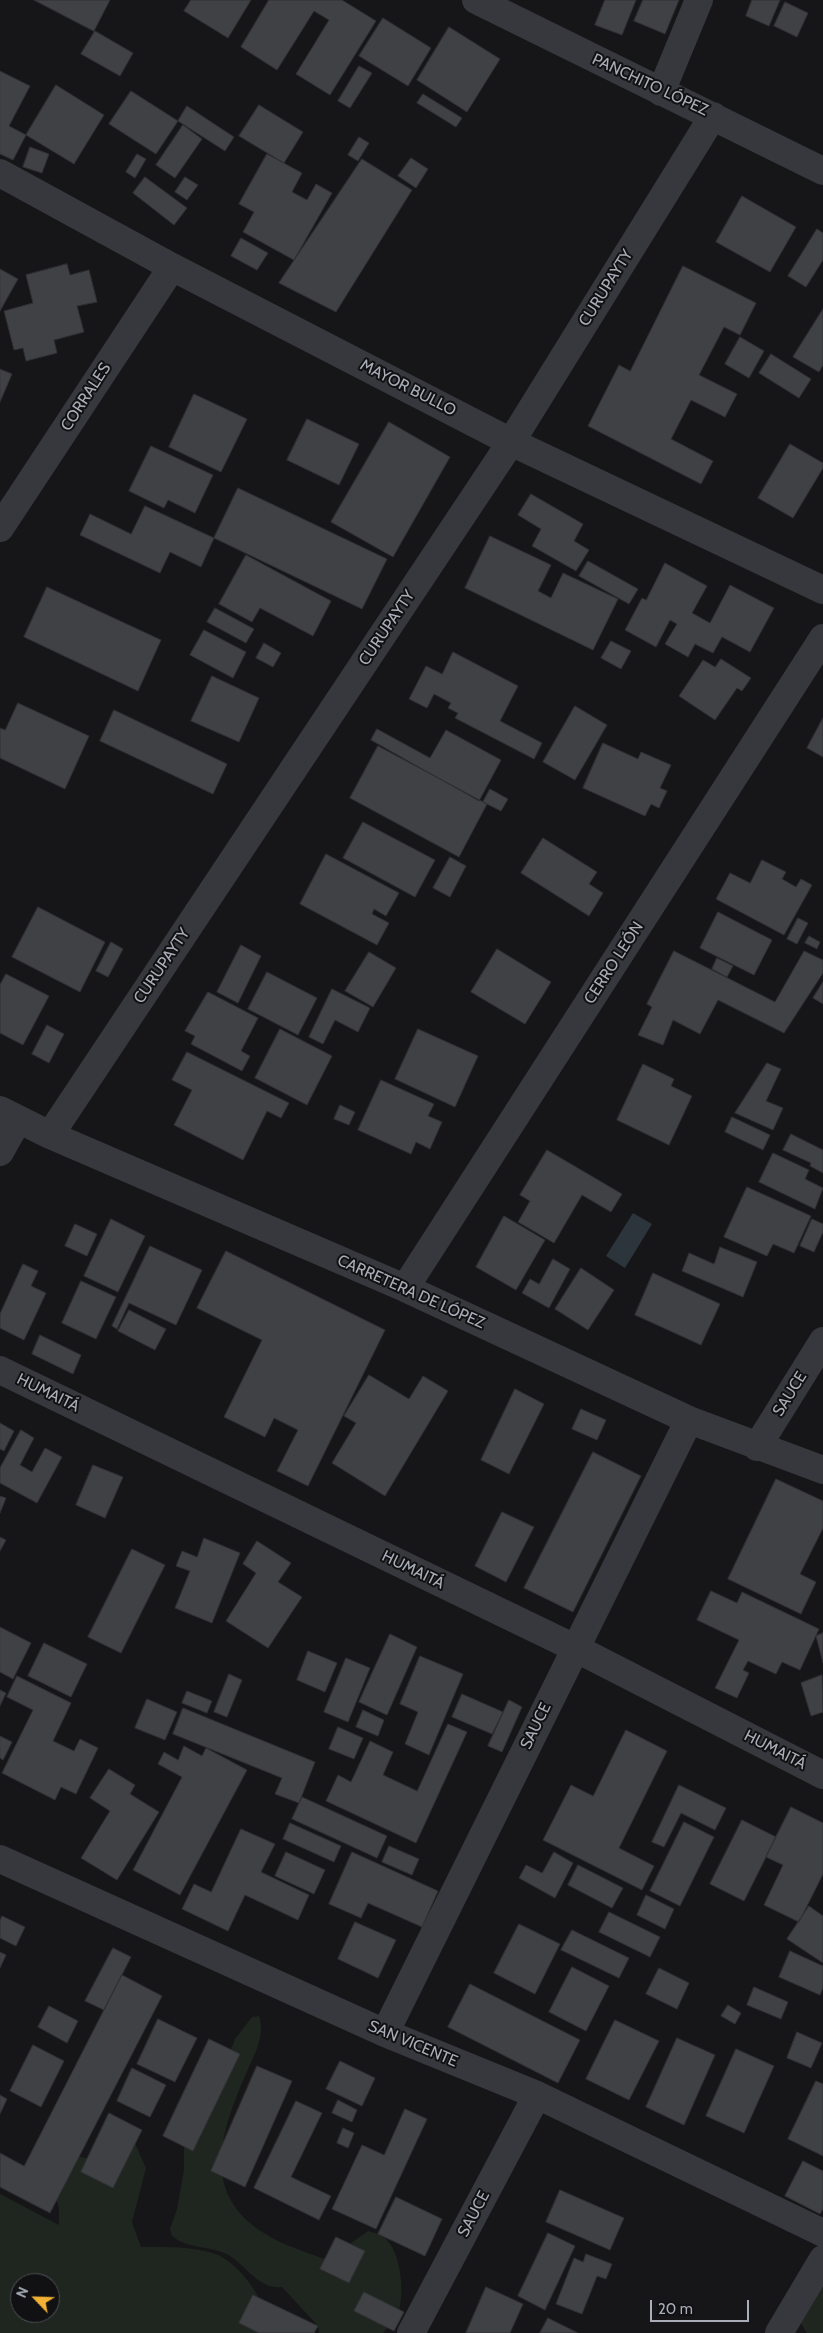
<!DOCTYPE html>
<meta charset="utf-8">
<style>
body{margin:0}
#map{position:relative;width:823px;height:2333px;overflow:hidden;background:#161618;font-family:Cabin,sans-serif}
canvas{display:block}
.north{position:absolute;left:10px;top:2273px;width:50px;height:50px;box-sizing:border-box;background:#111113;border:1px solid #4d4f55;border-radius:50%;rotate:294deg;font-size:14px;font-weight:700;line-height:20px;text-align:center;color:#a8adb8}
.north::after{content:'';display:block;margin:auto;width:18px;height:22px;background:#f2b134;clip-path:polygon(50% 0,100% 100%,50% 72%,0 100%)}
.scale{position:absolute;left:650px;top:2300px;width:99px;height:22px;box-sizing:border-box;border:2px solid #a8adb8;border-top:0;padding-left:6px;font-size:15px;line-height:18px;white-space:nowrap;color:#a8adb8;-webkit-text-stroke:4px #111113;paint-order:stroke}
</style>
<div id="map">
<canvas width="823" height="2333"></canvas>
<div class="north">N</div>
<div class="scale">20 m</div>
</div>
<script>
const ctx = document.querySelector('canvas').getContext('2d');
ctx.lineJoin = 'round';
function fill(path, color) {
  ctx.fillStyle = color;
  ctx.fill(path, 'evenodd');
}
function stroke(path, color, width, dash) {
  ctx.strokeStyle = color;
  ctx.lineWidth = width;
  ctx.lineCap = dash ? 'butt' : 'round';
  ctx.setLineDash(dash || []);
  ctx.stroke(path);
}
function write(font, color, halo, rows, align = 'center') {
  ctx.font = font + ' Cabin,sans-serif';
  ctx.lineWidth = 4;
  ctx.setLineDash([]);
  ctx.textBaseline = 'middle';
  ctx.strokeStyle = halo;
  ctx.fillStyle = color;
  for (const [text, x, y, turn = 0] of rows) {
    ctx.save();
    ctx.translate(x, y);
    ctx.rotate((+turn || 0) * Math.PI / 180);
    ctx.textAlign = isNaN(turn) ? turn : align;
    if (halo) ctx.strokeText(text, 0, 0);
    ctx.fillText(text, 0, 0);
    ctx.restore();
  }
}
const green = new Path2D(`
 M259,2016C265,2033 256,2052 249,2067C224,2124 196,2191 264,2233C282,2245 306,2252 327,2260L368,2231C374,2233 381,2234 386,2239C400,2252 404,2288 400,2306C397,2317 391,2325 383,2333H319L318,2326L282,2287C260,2290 247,2267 230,2256C212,2245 189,2250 172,2236L170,2229L177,2209L184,2170V2135L227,2059L235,2039L252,2017Z
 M134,2141L146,2168L132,2222L141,2247C165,2247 195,2246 218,2255C238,2264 263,2295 265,2318C265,2322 264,2328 264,2333H0V2194L59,2225V2208L51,2180L61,2153C96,2161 104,2162 134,2141ZM20,2283H50V2313H20Z
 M823,2272V2333H807L794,2312Z`);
const water = new Path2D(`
 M633,1213L652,1224L625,1268L606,1256Z`);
const building = new Path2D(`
 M34,0H110L94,31Z
 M191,0H251L228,38L184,11Z
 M269,0H342L376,21L330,95L296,74L329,20L314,11L277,70L241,47Z
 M605,0H636L622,35L595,25Z
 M643,0H679L665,34L634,21Z
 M752,0H780L769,26L746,16Z
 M785,2L808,13L797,37L774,26Z
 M383,18L431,48L408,86L359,56Z
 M449,27L500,59L467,112L417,80Z
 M95,31L133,53L120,76L81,54Z
 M359,66L372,73L350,108L338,101Z
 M0,71L30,86L9,126L26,135L13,160L0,154Z
 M56,85L104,115L74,164L26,135Z
 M131,91L178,121L156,154L109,124Z
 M423,94L462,118L456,127L417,103Z
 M259,105L303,132L284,163L239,136Z
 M187,106L234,137L225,151L178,121Z
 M183,125L202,139L175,178L156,165Z
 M359,137L369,143L358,161L348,155Z
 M30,147L49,154L42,173L23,167Z
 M137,154L146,159L135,178L126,172Z
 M267,154L302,173L292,192L307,200L316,184L332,193L294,260L243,232L254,212L239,204Z
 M411,158L428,169L416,188L398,176Z
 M362,159L412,190L336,312L279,283Z
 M145,177L187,208L174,225L133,193Z
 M185,177L198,185L187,200L175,192Z
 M742,196L796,227L770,272L716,242Z
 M817,229L823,233V260L806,287L788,276Z
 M241,238L268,253L257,270L231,256Z
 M67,264L70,275L89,270L97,302L77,306L84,332L54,340L57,353L26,361L23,348L14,350L4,311L33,303L26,275Z
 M683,266L756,303L740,335L724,327L699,375L737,394L725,417L691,400L671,439L713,461L701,484L588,426L619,365L630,371Z
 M0,269L18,279L0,311Z
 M823,309V365L819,372L793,357Z
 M740,337L764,351L749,378L725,364Z
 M771,354L811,379L799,398L759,373Z
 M0,369L12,374L0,402Z
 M194,394L247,419L221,472L169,447Z
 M307,419L359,444L339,485L287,460Z
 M389,422L450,457L393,557L331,522Z
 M790,444L823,463V468L793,518L758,498Z
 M151,446L213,475L195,513L168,500L164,508L129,491Z
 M238,488L387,559L362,609L214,538Z
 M531,494L583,524L574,541L589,550L576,571L532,546L541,529L518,515Z
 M145,506L214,538L201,567L170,552L160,573L80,535L90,514L131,534Z
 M490,536L551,565L538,591L551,598L563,573L618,599L593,650L465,588Z
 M246,555L331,601L313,636L260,608L252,622L219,604Z
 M588,561L638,589L629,604L579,576Z
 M665,563L707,586L692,613L710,623L730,585L774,608L750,652L722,637L713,653L695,644L688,657L665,644L677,624L670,620L656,647L625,630L642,598L646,600Z
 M47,587L161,640L138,691L24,637Z
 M215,608L254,629L246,643L207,622Z
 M204,630L246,652L233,678L190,655Z
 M611,641L631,651L621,669L601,658Z
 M264,643L281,653L273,667L256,658Z
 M453,652L518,686L500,721L542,743L534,759L455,718L458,713L448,708L451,703L434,694L427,708L409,699L426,666L442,674Z
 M721,659L751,678L742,691L737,688L715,720L679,696L703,660L715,667Z
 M212,676L259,698L239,742L191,721Z
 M18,703L89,736L65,789L0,758V728L5,730Z
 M575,706L607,725L575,780L543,762Z
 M114,710L227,764L213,794L100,741Z
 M823,718V757L807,748Z
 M377,729L430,758L446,730L501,760L479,801L371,740Z
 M603,743L638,759L641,752L671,765L660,788L667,791L659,808L651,804L645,816L583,788Z
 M378,746L487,804L459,857L350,798Z
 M490,789L508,799L501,811L483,802Z
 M363,822L435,860L415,897L343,858Z
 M543,838L597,872L589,884L603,893L589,916L521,873Z
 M326,854L399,893L386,916L374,909L372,914L389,923L377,945L300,904Z
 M450,857L466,866L450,897L433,888Z
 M762,860L786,872L782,879L796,887L801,879L812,885L784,935L716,899L730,873L750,883Z
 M38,907L105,942L80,992L12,957Z
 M718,912L772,940L754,975L700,948Z
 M798,918L808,923L797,944L787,939Z
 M809,936L820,942L817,949L805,943Z
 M111,942L123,949L108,977L96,971Z
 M241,945L261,956L238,1003L217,992Z
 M497,949L551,982L525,1024L471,992Z
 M674,951L775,1002L804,951L823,960V973L784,1033L718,1000L700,1034L673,1020L663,1045L638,1035L652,1007L647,1004Z
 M369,952L396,968L373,1007L345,991Z
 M717,958L733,966L727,977L712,969Z
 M267,972L317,998L298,1035L248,1009Z
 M6,974L49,996L23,1045L0,1033V985Z
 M823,982V1004L813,998Z
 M332,989L370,1008L358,1032L335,1020L323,1044L309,1037Z
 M208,992L258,1018L241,1051L250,1056L242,1071L191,1044L195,1036L185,1031Z
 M47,1025L64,1034L49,1063L32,1054Z
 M280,1029L332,1056L307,1105L255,1078Z
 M418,1029L478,1056L455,1107L395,1079Z
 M187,1052L289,1103L281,1118L267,1111L243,1160L174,1125L192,1090L172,1080Z
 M767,1063L781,1069L766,1101L783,1108L773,1130L735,1113Z
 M643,1064L674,1079L671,1086L692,1096L669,1145L617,1120Z
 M381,1080L434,1104L428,1116L442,1122L430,1149L416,1142L411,1154L358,1130Z
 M340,1105L355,1112L349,1125L334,1119Z
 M732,1117L770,1135L763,1150L725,1132Z
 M791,1134L823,1150V1173L810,1166L811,1163L783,1150Z
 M547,1150L622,1194L611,1212L582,1195L554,1243L518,1222L530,1201L520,1195Z
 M773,1153L809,1170L805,1179L823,1188L815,1209L759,1182Z
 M747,1187L811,1216L794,1253L773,1244L767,1256L724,1237Z
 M504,1216L545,1240L516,1290L476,1267Z
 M111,1219L145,1236L118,1292L84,1276Z
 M812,1219L823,1224V1232L814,1252L800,1246Z
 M75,1224L97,1234L87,1256L65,1246Z
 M150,1246L202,1270L176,1325L129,1303L117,1329L112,1326Z
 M720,1247L757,1262L743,1297L682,1271L689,1253L714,1264Z
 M226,1251L385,1330L308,1486L277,1471L298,1430L274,1418L265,1437L224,1417L262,1340L197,1308Z
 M553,1259L570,1269L549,1308L522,1293L530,1279L539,1284Z
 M23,1264L38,1271L31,1286L46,1293L24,1340L0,1328V1314Z
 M581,1268L614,1290L588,1330L555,1309Z
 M653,1273L720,1304L701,1345L635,1315Z
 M81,1281L116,1297L96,1339L62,1323Z
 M129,1310L166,1329L155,1350L118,1331Z
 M40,1335L81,1355L73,1374L32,1354Z
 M369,1375L409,1399L423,1376L448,1391L385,1496L332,1463L356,1423L344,1416Z
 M515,1389L544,1404L509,1474L481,1460Z
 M581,1409L606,1420L597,1440L572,1429Z
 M0,1423L14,1431L4,1451L0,1449Z
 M21,1430L34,1438L20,1465L32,1472L45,1448L62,1457L37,1503L0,1483V1468Z
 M593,1452L641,1476L573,1612L524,1588Z
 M93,1465L123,1477L105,1518L76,1505Z
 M776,1479L823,1501V1528L800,1574L816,1582L801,1614L728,1579Z
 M0,1496L6,1498L0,1513Z
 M502,1512L534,1527L506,1582L475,1566Z
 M0,1537L6,1540L0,1551Z
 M204,1538L240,1553L212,1623L175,1608L190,1571L176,1566L182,1551L197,1557Z
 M257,1541L291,1563L278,1582L302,1597L268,1648L226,1621L256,1573L243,1564Z
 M132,1549L165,1565L121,1653L88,1637Z
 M711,1591L737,1603L742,1592L819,1629L800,1670L782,1662L776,1674L748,1661L743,1670L749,1673L737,1698L715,1688L739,1640L697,1620Z
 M0,1627L31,1643L13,1679L0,1672Z
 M823,1633V1663L816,1636Z
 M390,1634L417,1647L387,1715L359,1702Z
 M44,1643L87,1664L71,1697L28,1676Z
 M308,1651L337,1663L325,1692L297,1680Z
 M420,1656L463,1674L429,1755L405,1744L418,1712L400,1704Z
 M346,1658L370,1668L348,1722L324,1712Z
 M229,1674L242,1680L227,1717L214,1712Z
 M822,1675L823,1712L811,1716L801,1683Z
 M17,1676L71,1703L53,1741L74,1751L80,1739L98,1748L76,1794L61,1787L55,1800L2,1773L33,1710L7,1697Z
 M0,1690L6,1693L0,1706Z
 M187,1691L212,1701L207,1713L182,1703Z
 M462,1694L503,1712L492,1734L452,1717Z
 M147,1699L177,1712L165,1740L135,1728Z
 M509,1700L522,1707L502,1752L488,1746Z
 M183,1708L315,1762L299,1803L275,1794L282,1778L173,1734Z
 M363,1710L384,1720L378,1736L356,1727Z
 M448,1724L467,1732L416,1843L326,1801L338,1775L351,1782L370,1741L393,1752L383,1775L417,1791Z
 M338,1727L363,1738L354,1759L329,1749Z
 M626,1730L667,1751L619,1848L654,1866L642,1890L543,1840L571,1785L593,1796Z
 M0,1736L12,1742L3,1760L0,1758Z
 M184,1746L202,1756L206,1748L247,1770L180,1895L133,1870L182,1777L158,1764L164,1752L178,1760Z
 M109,1769L135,1785L130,1794L159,1812L117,1880L81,1858L110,1811L90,1798Z
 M679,1785L726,1808L715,1830L681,1813L664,1847L652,1842Z
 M302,1797L387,1836L377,1858L292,1819Z
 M791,1807L823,1823V1874L799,1922L764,1905L783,1865L766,1857Z
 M742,1820L776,1837L744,1901L710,1884Z
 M684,1822L714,1837L680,1906L650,1891Z
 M290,1823L341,1846L334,1862L283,1839Z
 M241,1829L275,1844L261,1872L309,1895L298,1920L245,1895L228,1931L182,1909L194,1884L211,1892Z
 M389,1846L419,1859L412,1875L382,1862Z
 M286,1852L325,1870L314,1894L275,1876Z
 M352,1852L438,1891L422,1927L368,1903L361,1918L329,1904Z
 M554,1852L573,1863L555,1898L519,1878L526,1865L542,1873Z
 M578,1865L623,1888L612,1908L568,1885Z
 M646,1895L674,1909L665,1929L637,1915Z
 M809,1906L823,1916V1963L787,1939Z
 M609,1912L660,1937L650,1957L599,1932Z
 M2,1916L25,1927L16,1946L0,1938V1921Z
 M355,1922L396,1940L378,1978L338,1959Z
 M519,1924L560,1944L535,1994L494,1973Z
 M572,1930L629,1958L619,1978L561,1950Z
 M113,1948L131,1957L104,2010L85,2001Z
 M790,1951L823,1966V1988L820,1995L779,1977Z
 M0,1952L6,1955L0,1968Z
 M572,1967L609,1986L586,2031L549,2012Z
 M659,1968L689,1983L677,2009L646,1994Z
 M122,1975L162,1996L50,2213L0,2187V2153L24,2166Z
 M470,1984L580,2040L558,2083L448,2027Z
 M754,1987L788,2002L781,2019L747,2005Z
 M728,2005L741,2013L735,2024L721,2016Z
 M49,2006L78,2021L67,2043L38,2027Z
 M158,2019L197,2038L175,2082L137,2064Z
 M615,2020L659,2041L629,2100L586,2079Z
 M797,2032L822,2043L811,2068L787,2058Z
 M677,2038L715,2055L684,2125L646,2107Z
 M209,2039L240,2054L193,2151L163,2136Z
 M33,2045L64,2061L41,2107L10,2091Z
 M736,2049L774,2066L744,2133L706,2116Z
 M340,2061L375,2078L362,2106L326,2089Z
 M257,2066L292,2081L245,2187L211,2171Z
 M132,2068L166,2085L150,2117L117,2101Z
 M816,2081L823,2084V2156L788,2139Z
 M0,2095L7,2099L0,2114Z
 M338,2100L357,2110L352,2122L332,2113Z
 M296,2101L322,2113L291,2177L331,2196L319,2220L254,2188Z
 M405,2109L427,2119L376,2229L332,2209L362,2145L384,2155Z
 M109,2113L142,2130L113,2188L81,2172Z
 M343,2128L354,2133L348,2148L337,2143Z
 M803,2161L823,2171V2209L820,2214L785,2196Z
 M560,2190L624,2218L610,2250L546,2222Z
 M396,2197L442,2219L425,2256L378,2234Z
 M548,2233L575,2246L545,2310L518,2296Z
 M336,2237L365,2251L349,2283L320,2269Z
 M586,2254L612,2264L606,2279L597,2276L582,2314L556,2304L574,2258L583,2262Z
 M486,2287L523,2304L510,2333H466Z
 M364,2292L404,2312L394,2331L354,2311Z
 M253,2295L318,2326L314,2333H259L239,2323Z
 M548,2318L578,2333H540Z`);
const minor = new Path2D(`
 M476,0L823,171
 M661,92L699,0
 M0,173L172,267L511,442L823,590
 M0,528L172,267
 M0,1110L50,1135L405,1288L689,1420L823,1470
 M50,1135L511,442L713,116
 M0,1152L18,1120
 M405,1288L823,638
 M0,1370L575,1648L823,1775
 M757,1447L823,1341
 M0,1859L385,2033L537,2095L823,2233
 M385,2033L689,1420
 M411,2333L537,2095
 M779,2333L823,2259`);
const streetNames = [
 ["PANCHITO LÓPEZ",650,85,25],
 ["CURUPAYTY",606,288,-58],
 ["MAYOR BULLO",408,388,27],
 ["CORRALES",86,397,-57],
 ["CURUPAYTY",387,628,-56],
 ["CERRO LEÓN",614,963,-57],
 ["CURUPAYTY",162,966,-56],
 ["CARRETERA DE LÓPEZ",411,1292,24],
 ["HUMAITÁ",48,1393,26],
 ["SAUCE",790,1394,-58],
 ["HUMAITÁ",413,1570,26],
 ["SAUCE",536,1726,-64],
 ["HUMAITÁ",775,1750,27],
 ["SAN VICENTE",413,2044,23],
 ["SAUCE",474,2214,-62]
];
fill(green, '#1e261f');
fill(water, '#2c353c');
fill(building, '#404145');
stroke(building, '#303034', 1);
stroke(minor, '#37383d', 28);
write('16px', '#a8adb8', '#111113', streetNames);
</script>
